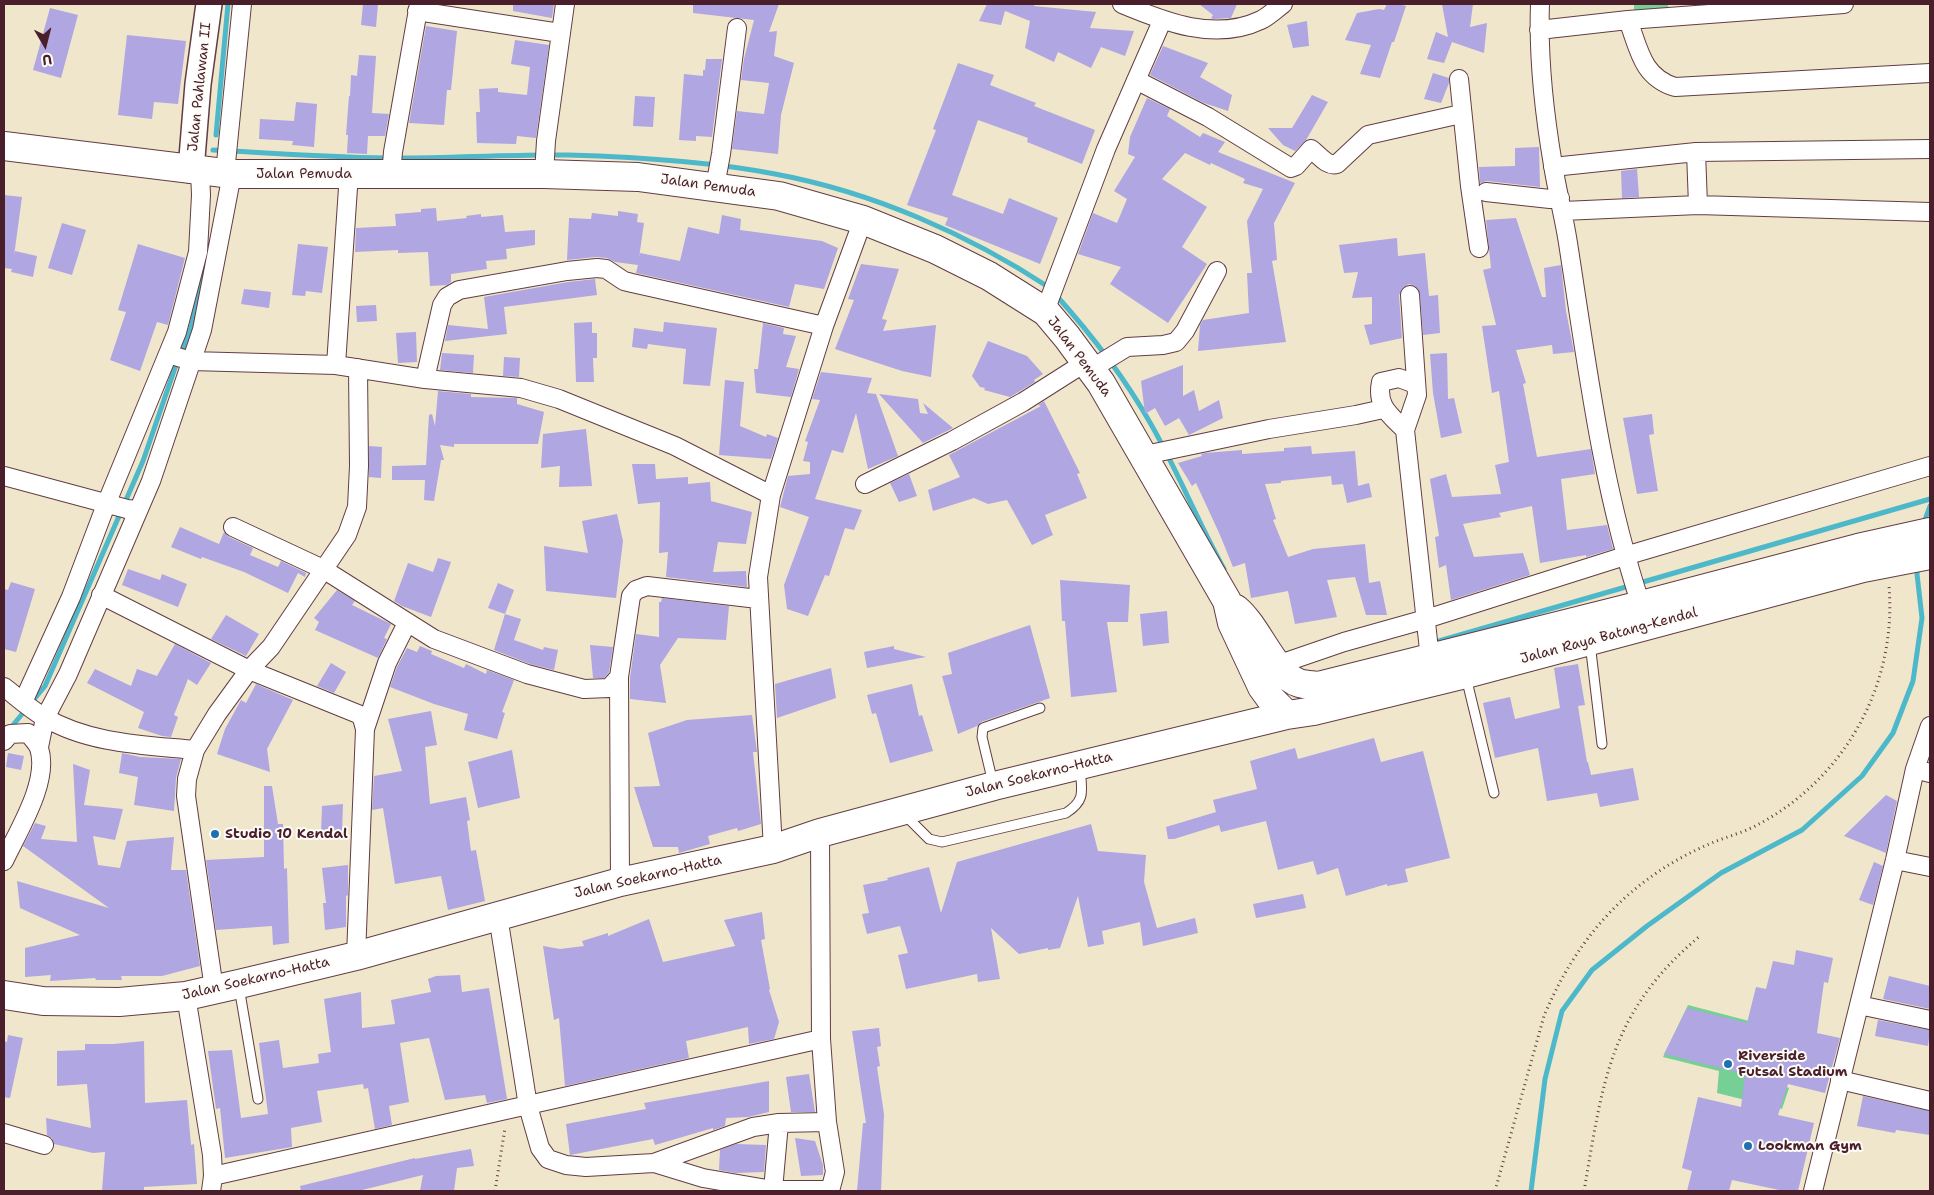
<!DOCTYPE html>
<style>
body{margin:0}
#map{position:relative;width:1934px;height:1195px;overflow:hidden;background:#f0e6cb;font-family:"Shantell Sans",sans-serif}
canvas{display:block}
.frame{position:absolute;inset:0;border:5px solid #4a1f2b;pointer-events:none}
.north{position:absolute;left:20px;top:20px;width:50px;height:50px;-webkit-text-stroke:4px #fdfcf7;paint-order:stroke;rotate:172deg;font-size:14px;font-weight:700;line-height:20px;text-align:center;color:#4a1f2b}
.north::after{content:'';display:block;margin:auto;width:18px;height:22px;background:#4a1f2b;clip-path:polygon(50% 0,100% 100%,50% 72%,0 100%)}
</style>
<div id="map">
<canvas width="1934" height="1195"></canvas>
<div class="frame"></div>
<div class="north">U</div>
</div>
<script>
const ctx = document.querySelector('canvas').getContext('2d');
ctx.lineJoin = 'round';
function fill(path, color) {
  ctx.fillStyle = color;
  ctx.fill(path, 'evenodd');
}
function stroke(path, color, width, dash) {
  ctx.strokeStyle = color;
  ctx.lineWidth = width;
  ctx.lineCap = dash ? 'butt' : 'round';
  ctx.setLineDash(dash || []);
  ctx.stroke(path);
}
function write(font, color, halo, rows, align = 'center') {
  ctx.font = font + ' "Shantell Sans",sans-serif';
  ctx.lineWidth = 4;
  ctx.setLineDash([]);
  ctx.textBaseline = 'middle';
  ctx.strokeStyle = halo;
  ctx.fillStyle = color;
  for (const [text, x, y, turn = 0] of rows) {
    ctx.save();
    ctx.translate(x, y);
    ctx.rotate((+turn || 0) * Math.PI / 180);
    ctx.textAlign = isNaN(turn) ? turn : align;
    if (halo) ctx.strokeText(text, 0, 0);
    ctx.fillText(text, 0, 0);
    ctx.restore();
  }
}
const green = new Path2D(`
 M1634,4H1668L1669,16L1634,18Z
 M1688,1005L1772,1027L1762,1076L1789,1088L1782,1109L1717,1093L1719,1071L1663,1057Z`);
const stream = new Path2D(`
 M216,135L228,4
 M213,150C275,153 337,158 399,158C456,158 512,154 568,155C637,157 708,161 775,174C872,192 968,234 1050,288
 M1055,294C1092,335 1125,378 1152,426C1178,472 1198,522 1224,569
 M1923,525L1930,506
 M1432,643L1930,499
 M9,730L45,686L143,461L176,365L191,328L205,266L206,252
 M1531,1191L1545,1079L1562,1011L1592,970L1647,926L1721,873L1802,830L1862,776L1893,733L1913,681L1922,618L1917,574L1918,565`);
const building = new Path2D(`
 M363,4H378L376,27L361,25Z
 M513,4H554L552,18L513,11Z
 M693,4H779L769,32L777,31L774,56L794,63L781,115L778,154L732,149L737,111L764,114L769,83L741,80L744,59L754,20L693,13Z
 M987,4H1035L1034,6L1096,12L1090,28L1134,31L1125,56L1101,47L1091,68L1058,52L1054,62L1025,48L1030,21L1005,11L1001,25L979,21Z
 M1199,4H1237L1231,18L1213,19L1211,18L1213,15Z
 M1387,4H1398L1406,6L1394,42H1392L1380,78L1360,74L1371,45L1345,40L1357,13L1379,9L1384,10Z
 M1442,4H1473L1470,27L1487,23L1484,53L1452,42L1444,63L1427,59L1436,32L1448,37Z
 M50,8L78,15L61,78L33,70Z
 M1307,21L1309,46L1293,48L1287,25Z
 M426,26L457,31L451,90H447L444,125L409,123Z
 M127,35L186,41L178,104L154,102L152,119L118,115Z
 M515,40L549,45L536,138L517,136L516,144L477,143L476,112H480L479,89L498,88V92L527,95L530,67L511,64Z
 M1163,46L1208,63L1200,77L1232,95L1228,111L1204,103L1150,75Z
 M359,55L376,56L372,113L389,114L385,136H368L367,154L347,153L348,135H346L349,96H350L351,75L357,76Z
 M706,59H722L712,137L696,136V141L679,140L684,74L703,76V70H705Z
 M958,63L994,75L990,85L1036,103L1034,106L1095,130L1082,164L1027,142L1028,138L978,120L952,195L1003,214L1009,198L1058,218L1040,264L945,225L948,218L907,205L936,130L933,129Z
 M1433,73L1449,78V83L1441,103L1424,99Z
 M1312,95L1328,102L1306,140L1295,151L1283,145L1268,128H1292Z
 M635,96L655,97L653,127L633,126Z
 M1147,98L1170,109L1167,116L1200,137L1203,133L1225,142L1218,152L1295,183L1274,223L1277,260L1272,261L1286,342L1198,351L1200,325L1203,320L1249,313L1247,273H1252L1247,221L1263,189L1243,183L1245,179L1211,163L1210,165L1185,153L1162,179L1207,207L1182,247L1207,264L1168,323L1110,284L1121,267L1078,254L1093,213L1117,223L1127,199L1114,191L1135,157L1128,154L1130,137Z
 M296,102L317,104L314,147L292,145L293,141L259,139L260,119L294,121Z
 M1539,147L1540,187L1487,181L1480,183L1479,167L1515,166V148Z
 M1637,169L1639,197L1622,198L1621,171Z
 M4,195L22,197L14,256L15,251L37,256L33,277L11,272L12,269L4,268Z
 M436,208L437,221L467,218L466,216L481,214V217L503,215L505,232L535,230V245L506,249L507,259L486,261L487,269L451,274V282L447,285L430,286L428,252L398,253V250L355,252L356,228L396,226L395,214L421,212V209Z
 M618,211L638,214L637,222L644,223L639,258L640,253L680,261L688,227L719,234L722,215L741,219L740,230L822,241L838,248L824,289L795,284L789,307L636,273L638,265L615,262L607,258L596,257L567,260L569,218L591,219L592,213L618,216Z
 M1516,218L1542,297H1546L1544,268L1561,265L1566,311L1574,352L1553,354L1552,345L1516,350L1526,383L1523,384L1537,457L1591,449L1595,474L1561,479L1567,530L1607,525L1613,549L1586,557V555L1540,563L1532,506L1499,513L1501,517L1463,524L1474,557L1523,553L1530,575L1451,600L1446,565L1439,568L1435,537L1439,536L1430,479L1446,474L1452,497L1501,494L1495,465L1509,462L1499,391L1492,393L1482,326L1496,325L1483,270L1491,268L1486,220Z
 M62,223L86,230L72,275L48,268Z
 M1397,238L1398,256L1425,253L1429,296L1438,295L1440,333L1423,335L1420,294L1415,286L1409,284L1404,287L1399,295L1402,338L1370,345L1364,325L1372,324V297L1352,298L1358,272L1344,273L1339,245Z
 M138,244L185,258L168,325L157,322L140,371L110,360L126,312L118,310Z
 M298,244L328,247L322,293L306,291L305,296L292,295Z
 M861,264L899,269L882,319L887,320L883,331L936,325L931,377L902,371L835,349L854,300L848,299Z
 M595,279L597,295L504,307L507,334L445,341L448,325L488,329L484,297L568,282Z
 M244,289L271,292L269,308L241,304Z
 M376,305L377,321L357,322L356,306Z
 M592,322V333H597V358H593L594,382H576L574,323Z
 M664,322L717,328L710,386L683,384L686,349L648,344L647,349L632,347L634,328L663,332Z
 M763,323L784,328L783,334L796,336L786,367L799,369L791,397L756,393L754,369H758Z
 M416,332L417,362L398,363L396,333Z
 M988,341L1027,356L1043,374L1034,380L1035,382L1010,397L984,390L985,388L980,387L972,376Z
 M442,353L474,355L473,373L440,370Z
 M1447,353L1448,399L1454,398L1462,433L1441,438L1433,393L1430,354Z
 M504,357L520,358L519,377L503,376Z
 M1183,365V396L1194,390L1199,411L1219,400L1223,418L1189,435L1179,418L1165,426L1155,408L1145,414L1141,381Z
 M821,372L872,378L867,393L876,394L898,456L868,469L856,413L843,453L832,450L815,499L862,510L854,530L845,528L829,576L825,575L808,616L787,609L784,585L809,517L780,507L788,476L810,474V462L803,461L808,442L805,441L820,400L812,399Z
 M725,380L744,382L740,426L766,437L767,434L778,438L771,459L719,455Z
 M438,391L471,394V397L517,398V404L544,412L538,444H454V447L440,445L444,460H441L434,501L424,500L425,480H392V466L426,465L429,415L432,414L435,426Z
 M879,394L918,399L920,413L928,414L923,403L953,428L923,443Z
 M1044,401L1080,473L1077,474L1087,498L1045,515L1053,535L1032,545L1007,500L988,504L974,498L933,511L928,490L960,477L949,455L1041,406L1038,405Z
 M1652,414L1654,434L1649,435L1658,491L1637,494L1623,418Z
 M586,429L592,486L559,487L560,466L541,468L543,434Z
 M369,446L382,447L381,478L369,477Z
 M1311,446L1312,454L1355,451L1358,486L1369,483L1372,497L1347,503L1343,484L1332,485L1331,476L1281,481V483L1265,484L1276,519L1273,520L1288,557L1313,549L1365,544L1369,583L1380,581L1387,615H1366L1355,577L1327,580L1337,617L1295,624L1288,591L1251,598L1245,563L1233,567L1220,535L1196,483L1192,486L1178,463L1202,456L1201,454L1205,453L1242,450V454L1284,451V448Z
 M632,464H655L656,479L688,477V484L710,482L711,501L752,512L746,544L718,542L713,572L746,571L747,587L666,577L668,552L659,553L660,502L638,504Z
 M909,474L917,496L899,502L890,483Z
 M617,514L623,541L616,598L546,591L544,546L588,553L582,521Z
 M180,527L219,544L224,532L229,537L253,548L250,555L278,567L281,561L306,573L305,577L298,573L288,593L244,572L202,557L201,559L171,547Z
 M438,558L451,562L431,617L402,606L394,601L408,563L433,572Z
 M128,569L160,580L162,574L187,584L178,607L122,585Z
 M1060,580L1130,585L1128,622H1107L1117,692L1071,697L1065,621H1062Z
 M11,582L35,589L16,652L4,649V589L8,590Z
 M498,583L514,590L505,614L488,608Z
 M337,590L355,601L352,605L391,624L384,638L387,639L378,658L315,630L319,622L314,618Z
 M662,598L729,606L726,640L678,638L660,665L666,703L630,699V678L636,634L659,637V602H661Z
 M1167,611L1169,643L1143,646L1140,614Z
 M505,614L521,619L514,640L543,650L544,647L558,650L554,670L530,664L494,650Z
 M226,615L259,634L246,656L211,639Z
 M1030,625L1050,698L981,722L977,726L958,734L942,676L952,674L948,653Z
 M175,644L211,663L197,685L188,679L174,715L178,717L171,737L162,736L138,728L144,712L87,683L95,669L131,686L137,669L157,676Z
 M590,645L613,647L609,672L604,678H593Z
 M420,646L432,651L431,654L464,668L466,664L486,674L487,670L514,680L502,712L505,713L497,739L464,730L468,714L434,704L390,687L397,667L407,648L417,652Z
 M894,646V649L926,657L867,668L864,652Z
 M331,663L346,672L334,693L317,686Z
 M1578,664L1585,705L1578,706L1587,762H1588L1591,775L1633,768L1639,800L1600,807L1597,793L1547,801L1538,748L1495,758L1483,703L1510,697L1515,719L1560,708L1554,668Z
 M831,668L836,698L777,718L775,684Z
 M256,684L293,700L267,749L270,772L217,754L225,729L241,700L246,703Z
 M912,684L919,716L922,715L933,751L890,763L876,713L872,714L867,695Z
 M431,711L437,745L425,747L430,804L466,797L470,820L467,821L471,851L476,850L485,901L448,910L441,876L395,884L383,808L372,810L374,776L402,771L388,719Z
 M752,715L757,752H753L761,824L738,831L737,828L708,836L710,844L679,853L678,847H653L634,787L660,786L648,733L687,720Z
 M1374,738L1381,762L1423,751L1450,858L1405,869L1408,882L1387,886V884L1346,896L1338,868L1317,875L1313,861L1278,870L1266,821L1221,832L1219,825L1174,839H1168L1166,827L1216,812L1213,800L1257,789L1250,761L1295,748L1298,759Z
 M512,750L520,798L478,808L468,762Z
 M8,753L24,756L21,770L6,767Z
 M122,753L140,757L181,759L176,778L174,811L134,805L138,777L119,773Z
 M73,764L90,770L84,805L123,809L115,840L93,836L98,865L120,868L127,841L174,837L171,870H186L200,966L162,976H121L122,980H96L95,978L50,981L51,975L25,977V948L80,935L20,908L17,881L109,908L23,846L35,823L46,826L41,839L77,842Z
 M264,786H272L278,824H283L284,869L287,868L289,943L273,945L272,926L216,930L206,860L264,857Z
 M1886,795L1897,801L1886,853L1844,836Z
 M343,804L342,833L321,834L322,806Z
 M1091,824L1098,851L1146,855L1144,882L1157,928L1195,918L1198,933L1143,946L1140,922L1102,931L1104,944L1088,947L1078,896L1060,948L1048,950V948L1019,954L991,928L1000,979L978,982L977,974L906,989L898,955L908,953L900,926L867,934L862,914L869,913L863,885L888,880L887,878L929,867L941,913L957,862Z
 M1874,862L1883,866L1873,905L1859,900Z
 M348,865V895L346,896V927L325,930L323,903H326L322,868Z
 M1303,894L1306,908L1256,918L1253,904Z
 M762,912L765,939L761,940L770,989L769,990L779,1022L774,1039L749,1044L748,1027L686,1041L689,1058L565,1086L559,1018L554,1020L543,946L560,949L584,946L582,941L608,933V936L649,919L663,962L735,946L724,920Z
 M1796,950L1833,958L1828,983L1824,982L1817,1033L1840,1038L1825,1093L1788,1084L1778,1115L1814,1123L1798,1191H1784L1732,1180L1729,1191H1687L1692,1171L1682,1168L1698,1097L1741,1107L1745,1074L1664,1054L1687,1008L1747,1023L1756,987L1766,989L1773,961L1794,965Z
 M460,975L462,992L489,988L507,1099L487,1103L485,1095L445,1100L429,1038L400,1043L409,1102L389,1106L392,1125L375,1129L368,1088L364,1089L363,1084L317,1091L322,1122L291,1128L292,1147L225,1158L220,1108L216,1109L208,1051L232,1050L241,1118L268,1114L259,1043L279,1040L283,1068L319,1063L318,1054L331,1052L324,999L361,992L362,1028L395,1024L391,1000L431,992L428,979L436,976Z
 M1889,976L1930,986V1009L1883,999Z
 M1878,1020L1930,1030L1928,1046L1875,1036Z
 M879,1028L881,1046L877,1047L880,1066L877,1067L884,1114L881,1191H857L863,1123H866L852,1031Z
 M8,1035L23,1038L10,1098L4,1097V1041L7,1042Z
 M144,1041L145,1103L187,1100L191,1145L194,1144L197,1184L144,1187V1191H102L105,1152L93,1153L54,1144L52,1138L47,1135L46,1118L91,1128L87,1084L57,1086V1051L85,1050V1044H114Z
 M809,1074L815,1112H791L786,1077Z
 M769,1081V1112L748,1117L726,1118L725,1126L713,1130V1128L655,1145L653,1139L570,1155L566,1124L646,1109L644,1103Z
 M1863,1096L1930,1111V1135L1896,1130L1895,1133L1857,1126Z
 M795,1138L815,1141L823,1165V1175L801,1176Z
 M736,1144L766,1145L764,1172L735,1173L719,1170L720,1150Z
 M471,1149L474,1166L457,1168L454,1191H420L423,1175L358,1191H301L300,1186L415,1158V1159Z`);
const path = new Path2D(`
 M495,1191L505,1128
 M1495,1191L1544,1016C1567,961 1600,914 1648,879C1668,864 1690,852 1714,842C1729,836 1745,832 1759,824C1846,777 1897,684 1889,586
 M1584,1191C1603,1082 1609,1012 1700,936`);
const lane = new Path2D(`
 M1590,643L1602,744
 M1466,677L1494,793
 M993,783L982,737L983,728L1040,708
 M904,814L929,839L942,842L1066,813C1086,800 1082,791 1080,769
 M239,987L258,1099`);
const street = new Path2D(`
 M1122,4C1165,22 1215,42 1261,20C1269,16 1276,9 1283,4
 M1540,4C1538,58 1544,112 1553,165C1557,191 1564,217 1568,243C1587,365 1602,488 1641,605
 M417,11L560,33
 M1628,20C1639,49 1642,77 1675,87L1930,73
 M1539,30L1628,20L1844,4
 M1459,79L1470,186L1479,248
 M1136,80L1208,117L1291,168L1296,166L1311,149C1319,155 1327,167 1337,164L1368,135L1461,114
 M1553,167L1696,152
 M225,173L242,4
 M544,174L546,141L565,4
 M391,175L393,152L419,4
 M715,187L721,154L737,28
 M1486,192L1550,199L1560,198
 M1698,205L1930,212
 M1563,211L1698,205L1696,152L1930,149
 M1410,295L1417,395L1405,430L1430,659
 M1046,312L1048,303L1106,149L1162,21
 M168,354L191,361L336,365L425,379L521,388L559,399L675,446L771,495
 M336,365L349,173
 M1091,369L1127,347L1163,345L1176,342L1185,331L1217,271
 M425,379L442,305L447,297L459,290L567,271L597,268L606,269L624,281L632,283L824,326
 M1405,430C1390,415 1376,406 1381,382L1399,378L1415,384
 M1145,455L1269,429L1356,415L1383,409
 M4,476L127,509L138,510
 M865,484L952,441L1023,402L1086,362
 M233,527L323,569L434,639L527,674L584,689L609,688L619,677L631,596L636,590L647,586L758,599
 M101,595L249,670L358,714L362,718L365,729L356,956
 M1277,665L1344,642L1426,619L1625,556L1930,466
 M619,677L620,882
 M4,687C17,697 30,709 44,717C89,744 145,745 195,750
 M23,702L71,597L107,502L177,332L198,252L201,195L200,171
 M365,729L387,663L407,623
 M4,741L10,734L28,733C31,737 37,743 39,748C50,781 18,831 4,861
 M39,747L45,718L68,674L151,481L202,330L232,174
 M1915,769L1930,773
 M820,833L821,1039L827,1122L835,1172L830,1191
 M773,849L758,577L771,495L824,326L863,220
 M1895,860L1930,867
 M498,916L528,1106L540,1148L548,1159L566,1165L586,1167L654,1163L703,1178L773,1190H829
 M214,989L186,796L187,779L195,750L217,714L249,670L271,647L347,535L357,507L359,466L358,368
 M186,996L212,1155L213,1176L211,1191
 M1859,1005L1930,1020
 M1840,1080L1930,1101
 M4,1133L44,1145
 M654,1163L753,1127L779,1123L827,1122
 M213,1176L821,1039
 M773,1190L779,1123
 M1813,1191L1895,860L1915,769L1930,726`);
const secondary = new Path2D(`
 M191,170L198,84L209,4`);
const highway = new Path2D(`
 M4,146L232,174H544L638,177L779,196L863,220L935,249L989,276L1046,312L1067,337L1101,383L1227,601L1232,623L1262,687L1270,698L1287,715
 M1236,609C1258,627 1274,675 1299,683C1305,685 1312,685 1318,686L1641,605L1858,548L1930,532
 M4,995L43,1001L119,1002L186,996L239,984L356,956L620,882L773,849L820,833L994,786L1287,715L1314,711L1466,674L1863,568L1930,555`);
const markers = [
 [215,834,5,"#1f6fb2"],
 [1728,1064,5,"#1f6fb2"],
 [1748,1146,5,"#1f6fb2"]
];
const streetNames = [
 ["Jalan Pahlawan II",200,87,-84],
 ["Jalan Pemuda",304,174],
 ["Jalan Pemuda",708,186,8],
 ["Jalan Pemuda",1079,357,53],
 ["Jalan Raya Batang-Kendal",1609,636,-15],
 ["Jalan Soekarno-Hatta",1039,775,-14],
 ["Jalan Soekarno-Hatta",648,877,-13],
 ["Jalan Soekarno-Hatta",256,979,-13]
];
const poiNames = [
 ["Studio 10 Kendal",225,834],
 ["Riverside",1738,1056],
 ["Futsal Stadium",1738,1072],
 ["Lookman Gym",1758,1146]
];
fill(green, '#76cf95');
stroke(stream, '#4db8c9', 5);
fill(building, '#afa6e2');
stroke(lane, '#633d43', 11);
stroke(street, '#633d43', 20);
stroke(secondary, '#633d43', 28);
stroke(highway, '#633d43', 30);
stroke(path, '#633d43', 3, [1, 4]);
stroke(lane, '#fff', 9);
stroke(street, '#fff', 18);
stroke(secondary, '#fff', 25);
stroke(highway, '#fff', 28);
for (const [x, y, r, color] of markers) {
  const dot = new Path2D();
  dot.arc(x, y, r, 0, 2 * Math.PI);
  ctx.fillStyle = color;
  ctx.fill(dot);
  stroke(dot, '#fdfcf7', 2);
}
write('14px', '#4a1f2b', '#fdfcf7', streetNames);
write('bold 14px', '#4a1f2b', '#fdfcf7', poiNames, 'left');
</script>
